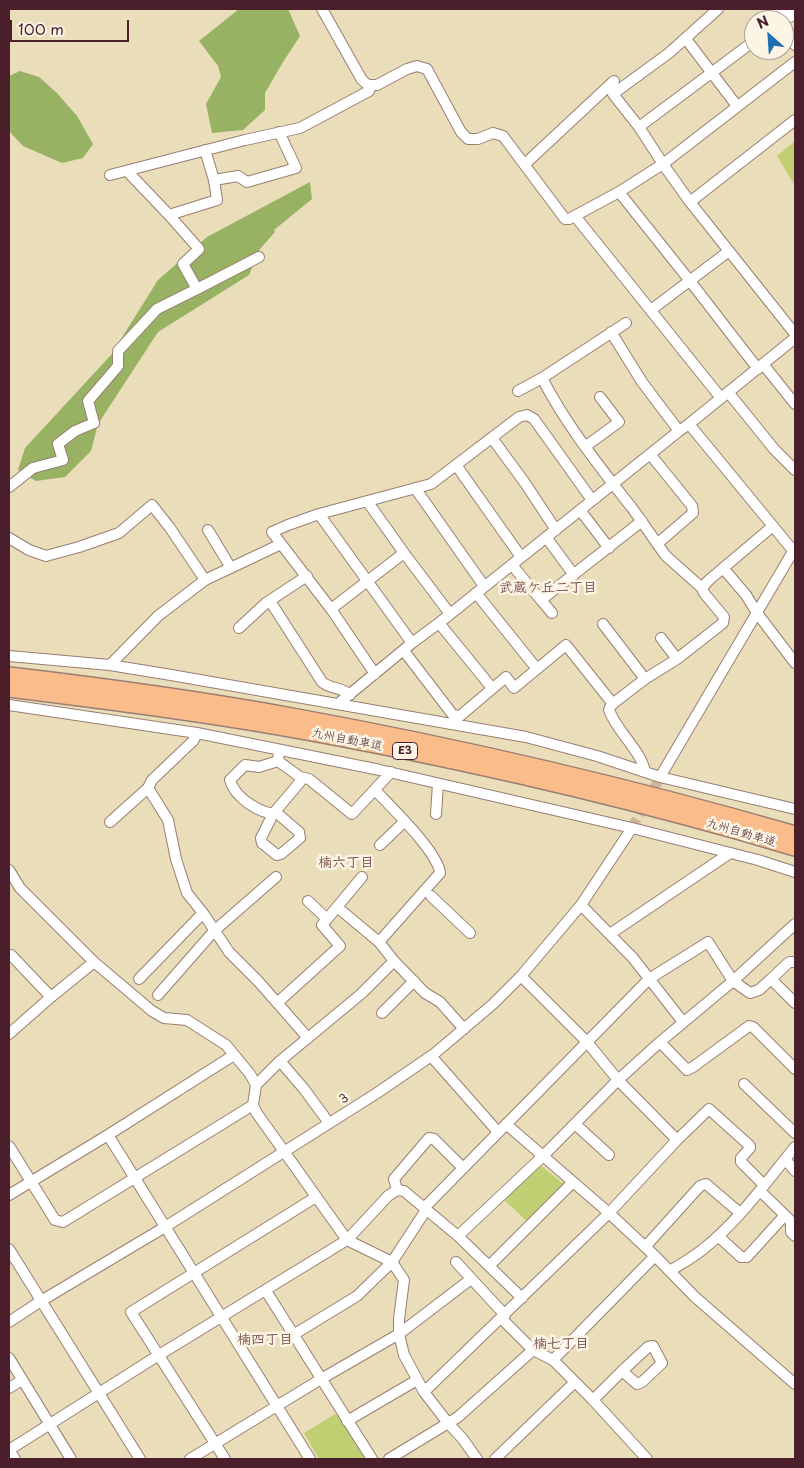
<!DOCTYPE html>
<meta charset="utf-8">
<style>
body{margin:0}
#map{position:relative;width:804px;height:1468px;overflow:hidden;background:#eaddb9;font-family:"Playpen Sans",sans-serif}
canvas{display:block}
.frame{position:absolute;inset:0;border:10px solid #4a1f2b;pointer-events:none}
.north{position:absolute;left:744px;top:10px;width:50px;height:50px;box-sizing:border-box;background:#fcf5e5;border:1px solid #b59f9b;border-radius:50%;rotate:334deg;font-size:14px;font-weight:700;line-height:20px;text-align:center;color:#4a1f2b}
.north::after{content:'';display:block;margin:auto;width:18px;height:22px;background:#1f6fb2;clip-path:polygon(50% 0,100% 100%,50% 72%,0 100%)}
.scale{position:absolute;left:10px;top:20px;width:119px;height:22px;box-sizing:border-box;border:2px solid #4a1f2b;border-top:0;padding-left:6px;font-size:15px;line-height:18px;white-space:nowrap;color:#4a1f2b;-webkit-text-stroke:4px #fcf5e5;paint-order:stroke}
</style>
<div id="map">
<canvas width="804" height="1468"></canvas>
<div class="frame"></div>
<div class="north">N</div>
<div class="scale">100 m</div>
</div>
<script>
const ctx = document.querySelector('canvas').getContext('2d');
ctx.lineJoin = 'round';
function fill(path, color) {
  ctx.fillStyle = color;
  ctx.fill(path, 'evenodd');
}
function stroke(path, color, width, dash) {
  ctx.strokeStyle = color;
  ctx.lineWidth = width;
  ctx.lineCap = dash ? 'butt' : 'round';
  ctx.setLineDash(dash || []);
  ctx.stroke(path);
}
function write(font, color, halo, rows, align = 'center') {
  ctx.font = font + ' "Playpen Sans","Klee One",sans-serif';
  ctx.lineWidth = 5;
  ctx.setLineDash([]);
  ctx.textBaseline = 'middle';
  ctx.strokeStyle = halo;
  ctx.fillStyle = color;
  for (const [text, x, y, turn = 0] of rows) {
    ctx.save();
    ctx.translate(x, y);
    ctx.rotate((+turn || 0) * Math.PI / 180);
    ctx.textAlign = isNaN(turn) ? turn : align;
    if (halo) ctx.strokeText(text, 0, 0);
    ctx.fillText(text, 0, 0);
    ctx.restore();
  }
}
const green = new Path2D(`
 M795,141V186L777,156Z
 M539,1164L564,1184L528,1222L503,1199Z
 M335,1414L343,1417L368,1459H319L304,1433Z`);
const forest = new Path2D(`
 M239,9H288L300,36L283,62L265,93V110L243,130L212,133L206,104L221,77L218,66L199,41Z
 M20,71L39,77L57,93L77,116L93,144L83,158L62,163L23,146L9,131V76Z
 M310,182L312,199L274,230L275,232L260,249L249,275L158,332L98,424L91,451L65,477L36,481L18,470L25,448L111,355L158,280L207,237Z`);
const minorTunnel = new Path2D(`
 M632,828L660,777`);
const minor = new Path2D(`
 M322,9L362,80L368,85H377L407,69L417,66L427,69L461,132L468,139H478L493,133L503,136L565,219H569L619,192L663,164L795,62
 M718,9L669,53L613,94L639,127L665,167L690,202L795,334
 M777,9L782,20
 M787,9L790,17L795,13
 M784,24L795,45
 M686,39L737,106
 M639,127L754,41
 M205,150L214,180L238,176L247,182L296,168L279,132
 M525,164L614,81
 M127,171L169,215L217,200L214,180
 M110,175L245,140L300,128L369,91L371,85
 M619,192L690,281L758,369
 M690,202L795,120
 M169,215L199,249L183,264L197,289L259,257
 M575,216L721,398
 M651,310L729,251
 M611,332L642,382L679,431
 M763,364L795,404
 M542,378C566,425 600,467 632,508C644,524 654,540 666,556L702,588
 M518,391L542,378L626,323
 M728,392L774,449L795,470
 M689,424L795,553
 M492,438L525,483L556,530
 M586,446L619,422L600,397
 M650,454L692,506L693,513L657,544
 M456,465L521,557
 M9,487L33,468L63,460L58,444L75,431L94,423L88,401L118,366V351L157,309L197,289
 M415,488L484,586
 M367,501L404,553L450,614
 M580,510L609,548
 M319,514L412,643
 M208,530L231,568
 M546,537L574,575
 M9,538L29,550L46,556L79,547L119,533L152,505L170,528L205,580
 M512,565L541,600L642,521
 M723,568L746,595L757,613L795,663
 M476,593L537,669
 M541,600L552,613
 M270,601L322,682C330,689 342,687 350,695
 M331,609L404,553
 M439,623L492,688
 M603,624L645,679
 M239,628L266,603L307,576
 M661,638L677,659
 M404,651L453,715L460,716L506,677L514,688L566,645L613,704
 M9,656L110,665L171,675L526,737L597,756L660,777L795,809
 M110,665L158,616L205,580L281,544
 M375,674L331,609L272,532L288,525L319,514L431,484L519,417L527,415L534,419L592,500
 M339,703L412,643L439,623L679,431L689,424L795,338
 M9,705L197,733L380,770L632,828L758,860L795,872
 M197,733L193,741L152,780L148,788L168,820L176,859L187,893L203,913L229,952L258,981L308,1038
 M278,761L259,767L245,765L230,780C235,798 260,814 278,814L299,832L300,838L281,854L277,855L262,843L261,838L273,814L300,782V777L278,761L279,750
 M645,772C641,750 617,732 609,710L611,705L645,679L677,659L723,623L724,617L704,593L702,588L709,580L773,526
 M300,777L309,779L352,814L391,772
 M660,777L795,548
 M375,790C391,807 438,852 440,873L379,942
 M436,814L438,784
 M110,822L148,788
 M380,845L404,822
 M9,870L20,888L94,962L152,1011L164,1018L187,1020L226,1045L250,1074L256,1085L253,1105L256,1112L347,1240L392,1262L404,1280L399,1319V1334L404,1355L424,1392L448,1423L462,1438L477,1459
 M431,896L470,933
 M308,901L327,919
 M581,905L633,958L683,1022
 M610,934L730,853
 M9,957L11,955L51,997
 M394,961L425,993L440,1002L464,1029
 M139,979L203,913
 M771,979L788,963L790,962H795
 M158,995L214,931L276,877
 M277,1003L340,946L322,925L362,877
 M382,1013L414,981
 M9,1034L51,997L94,962
 M660,1042L687,1070L693,1067L749,1026L753,1027L795,1069
 M431,1056L498,1132
 M280,1061L304,1089L329,1123
 M744,1084L795,1133
 M256,1085L280,1061L361,994L394,961L379,942L337,907
 M506,1124L609,1213L655,1256
 M575,1124L609,1155
 M108,1135L310,1459
 M677,1140L709,1109L750,1146V1148L741,1158V1162L764,1185
 M9,1146L55,1220L63,1222L253,1105
 M785,1159L795,1171
 M397,1190L394,1179L429,1138L434,1139L463,1168
 M760,1191L789,1219L791,1224V1232L795,1236
 M9,1195L108,1135L234,1055
 M424,1208L649,979L708,942L733,981L750,993L759,990L771,979L795,1003
 M458,1236L543,1156L618,1080L660,1042L733,981L795,924
 M718,1236L741,1257H747L785,1215
 M645,1247L700,1186L706,1184L740,1213
 M9,1249L140,1459
 M456,1262L505,1315
 M489,1266L573,1182
 M670,1271C681,1264 692,1258 702,1250C738,1222 766,1182 795,1147
 M266,1291L372,1459
 M501,1318L533,1350
 M9,1322L41,1301L165,1227L377,1093L434,1054L493,1004L521,976L581,905L632,828
 M293,1335L357,1296L392,1262L426,1210
 M9,1358L71,1459
 M553,1360L655,1256L695,1297L795,1384
 M9,1388L22,1380
 M424,1392L609,1213L677,1140L618,1080L587,1042L521,976
 M593,1400L622,1371L648,1347L653,1346L662,1363L642,1382L637,1384L622,1371
 M347,1421L417,1380
 M9,1450L159,1355L347,1240L388,1196L397,1190L404,1191L458,1236L522,1298
 M9,1450L15,1459
 M190,1459L321,1379L399,1334L471,1279
 M225,1459L131,1312L316,1197
 M389,1459L458,1417L533,1350L553,1360L593,1400L647,1459
 M495,1459L575,1382`);
const highway = new Path2D(`
 M9,675C103,686 199,699 292,716C462,747 629,786 795,834
 M9,689C121,703 233,717 344,739C496,768 647,804 795,848`);
const shields = [
 [405,751,25]
];
const shieldNames = [
 ["E3",405,751]
];
const streetNames = [
 ["九州自動車道",347,740,11],
 ["九州自動車道",741,833,16],
 ["3",344,1099,-32]
];
const neighbourhoodNames = [
 ["武蔵ケ丘二丁目",548,588],
 ["楠六丁目",346,863],
 ["楠四丁目",265,1340],
 ["楠七丁目",561,1344]
];
fill(green, '#c0cf71');
fill(forest, '#98b263');
stroke(minorTunnel, '#cab79d', 10, [10, 5]);
stroke(minor, '#9a7e72', 12);
stroke(highway, '#9a7e72', 18);
stroke(minor, '#fff', 10);
stroke(highway, '#f9bc8a', 15);
for (const [x, y, w] of shields) {
  const box = new Path2D();
  box.roundRect(x - w / 2, y - 8.5, w, 17, 4);
  ctx.fillStyle = '#fcf5e5';
  ctx.fill(box);
  stroke(box, '#4a1f2b', 1);
}
write('bold 11px', '#4a1f2b', null, shieldNames);
write('12px', '#4a1f2b', '#fcf5e5', streetNames);
write('bold 14px', '#7b4f4f', '#fcf5e5', neighbourhoodNames);
</script>
